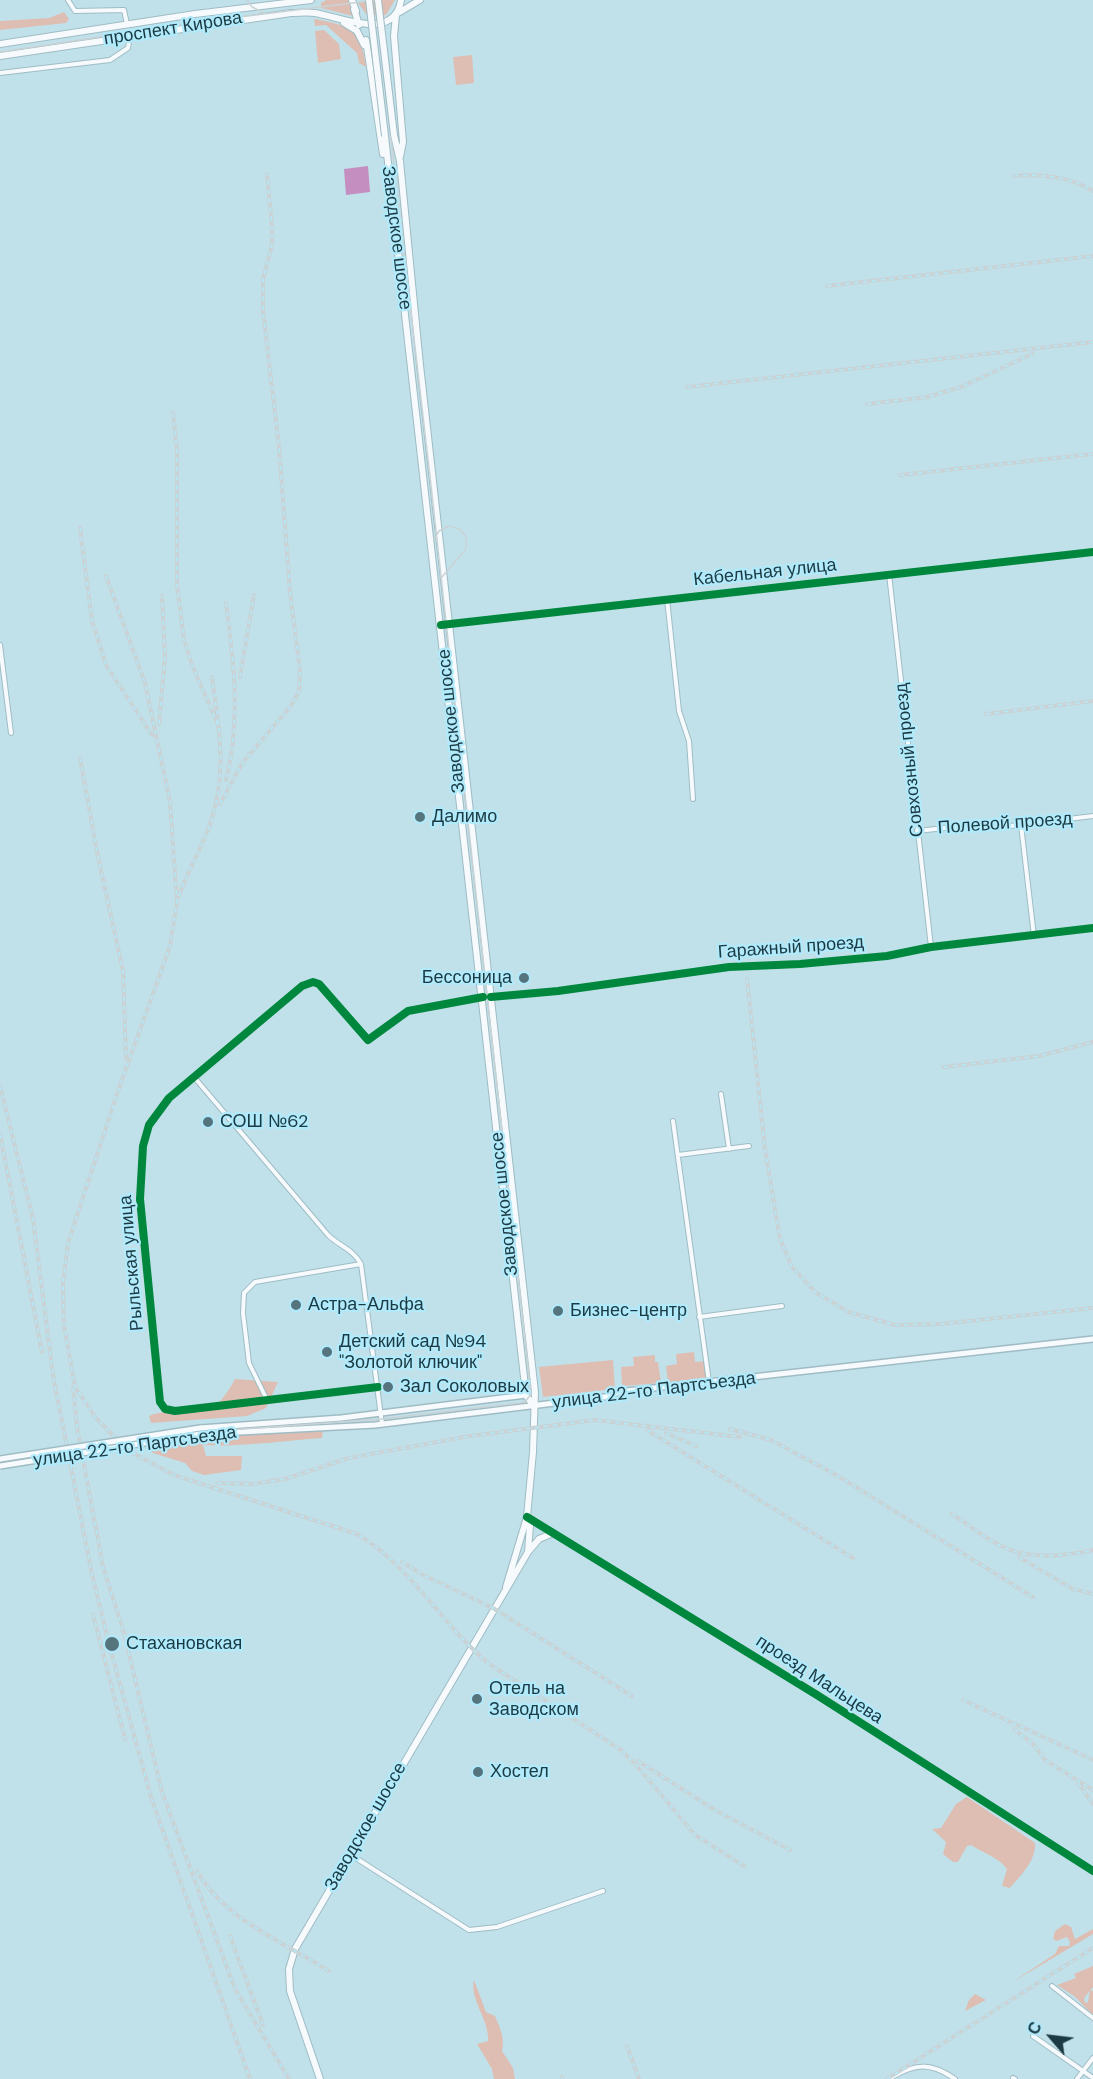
<!DOCTYPE html>
<meta charset="utf-8">
<style>
body{margin:0}
#map{position:relative;width:1093px;height:2079px;overflow:hidden;background:#c1e1ea;font-family:"DM Sans",sans-serif}
canvas{display:block}
.north{position:absolute;left:1021px;top:2007px;width:60px;height:60px;-webkit-text-stroke:4px #b0eafb;paint-order:stroke;rotate:298deg;font-size:16px;font-weight:700;line-height:24px;text-align:center;color:#1b3a43}
.north::after{content:'';display:block;margin:auto;width:21px;height:27px;background:#1b3a43;clip-path:polygon(50% 0,100% 100%,50% 72%,0 100%)}
</style>
<div id="map">
<canvas width="1093" height="2079"></canvas>
<div class="north">С</div>
</div>
<script>
const ctx = document.querySelector('canvas').getContext('2d');
ctx.lineJoin = 'round';
function fill(path, color) {
  ctx.fillStyle = color;
  ctx.fill(path, 'evenodd');
}
function stroke(path, color, width, dash) {
  ctx.strokeStyle = color;
  ctx.lineWidth = width;
  ctx.lineCap = dash ? 'butt' : 'round';
  ctx.setLineDash(dash || []);
  ctx.stroke(path);
}
function write(font, color, halo, rows, align = 'center') {
  ctx.font = font + ' "DM Sans",sans-serif';
  ctx.lineWidth = 4.5;
  ctx.setLineDash([]);
  ctx.textBaseline = 'middle';
  ctx.strokeStyle = halo;
  ctx.fillStyle = color;
  for (const [text, x, y, turn = 0] of rows) {
    ctx.save();
    ctx.translate(x, y);
    ctx.rotate((+turn || 0) * Math.PI / 180);
    ctx.textAlign = isNaN(turn) ? turn : align;
    if (halo) ctx.strokeText(text, 0, 0);
    ctx.fillText(text, 0, 0);
    ctx.restore();
  }
}
const green = new Path2D(`
 M326,0H349L353,16L321,8V3Z
 M380,0H395L386,15H367L358,3Z
 M64,12L69,19L66,23L0,30V21L49,18Z
 M314,19C349,25 361,29 366,67L359,63L357,53L326,25L315,26Z
 M324,30L339,44L341,59L318,63L315,31Z
 M472,55L474,83L456,85L453,57Z
 M694,1352L695,1362L706,1361L708,1378L668,1382L666,1366L677,1364L676,1354Z
 M655,1355V1362H658L661,1383L622,1386L621,1367L634,1366L633,1357Z
 M613,1360L615,1389L543,1397L539,1367Z
 M235,1379L278,1382L266,1408L247,1416L151,1423L149,1416C190,1401 207,1432 235,1379Z
 M323,1430L322,1438C282,1441 242,1447 203,1445L206,1456H242L241,1470L204,1475L192,1471L185,1463L153,1453L144,1446L196,1436Z
 M967,1797L1035,1843C1036,1861 1021,1875 1010,1888L1002,1886L1007,1869C998,1857 983,1853 971,1845L967,1846L958,1862H953L943,1854L946,1842L932,1829L941,1828L956,1804Z
 M1065,1924L1071,1927L1075,1939L1093,1929V1934L1011,1983L1055,1954L1059,1946H1069L1070,1942L1067,1937L1056,1941L1053,1938L1055,1931Z
 M1093,1966V1987L1084,1998L1085,2003L1088,2002L1090,1990L1093,1991V2015L1074,1996L1057,1985L1076,1978L1074,1974Z
 M474,1980L486,2012L495,2016C500,2028 505,2038 502,2051L513,2068L515,2079H494L492,2069L477,2044L488,2041C490,2022 469,1998 474,1980Z
 M975,1994L986,2000L965,2011L969,2000Z`);
const water = new Path2D(`
 M368,166L370,192L346,195L344,169Z`);
const street = new Path2D(`
 M68,0L75,11L124,10L127,24
 M0,73L110,60L128,48L130,36
 M889,574L931,947
 M667,599L679,711L689,741L693,799
 M441,625L1093,552
 M0,645L11,733
 M1021,825L1034,936
 M917,831L982,824L994,828L1093,816
 M491,997L558,991L729,967L800,964L887,956L931,947L1093,928
 M194,1077L328,1235C339,1246 353,1249 361,1264L382,1424
 M721,1094L729,1149
 M673,1121L709,1382
 M678,1155L749,1146
 M699,1317L782,1306
 M378,1387L175,1411L165,1409L160,1402L140,1199L143,1146L149,1125L169,1098L302,986L313,982L319,984L368,1040L408,1011L481,998
 M267,1400L249,1363L243,1313L244,1293L255,1282L361,1264
 M529,1518L817,1695L1093,1871
 M351,1855L469,1930L497,1927L603,1891
 M1052,1986L1093,2018
 M1033,2036L1093,2078
 M1013,2078L1015,2079
 M889,2079C915,2063 930,2062 955,2079
 M1077,2079L1093,2058`);
const secondary = new Path2D(`
 M200,1428L341,1418L526,1395
 M201,1434L375,1425L612,1396L618,1392L1093,1339`);
const primary = new Path2D(`
 M352,0L356,11
 M354,9L359,25
 M398,13L420,0
 M396,15L394,36L403,142L400,157
 M344,23L357,31L364,45
 M366,40L383,154
 M0,44L195,14L311,0
 M0,56L291,13C299,13 307,12 315,13C340,17 395,42 401,0
 M394,135L400,161L420,365L535,1392L533,1452L527,1517L506,1587
 M385,136L526,1395L532,1404
 M528,1552L539,1539L553,1533
 M320,2079L290,1991L289,1969L295,1949L528,1552L530,1525L527,1517`);
const tram = new Path2D(`
 M247,0L252,7L264,13
 M0,52L199,22L377,0
 M434,539L439,531L449,526L460,529L466,537V549L441,578
 M0,1464L201,1432L381,1419L519,1403L525,1402L531,1394L431,485L375,0`);
const rail = new Path2D(`
 M1014,176C1042,174 1069,176 1093,191
 M827,286L1093,256
 M687,387L1093,342
 M867,404L927,397L961,387L1032,354
 M173,413L177,451V585L184,640L192,665L219,727
 M900,475L1093,454
 M80,528L92,621L106,665L152,735
 M106,576L145,683L170,802L177,902L170,946L117,1094L68,1243L63,1284L64,1325L75,1387L96,1418L127,1450L174,1475L357,1534C411,1566 440,1623 488,1663L621,1750L637,1766L695,1835L744,1866
 M226,603C234,662 241,721 226,780
 M240,677L254,595
 M986,714L1093,701
 M159,724L165,658L162,596
 M80,758L97,852L123,971L126,1058
 M220,804L243,762L291,706L299,691L300,671L290,592L279,448L263,310V279L272,245V226L267,174
 M179,896C187,871 202,849 210,824C228,773 219,729 212,677
 M747,979L765,1149L780,1239L792,1267L815,1292L849,1312L895,1325L940,1324L1093,1308
 M944,1067L1039,1056L1093,1042
 M0,1086L33,1219L53,1375L91,1570L109,1644L151,1797L250,2079
 M0,1134L42,1352
 M73,1388L77,1427L103,1567L124,1633L162,1792L235,1989L289,2079
 M730,1429L771,1440L838,1476L1033,1597
 M647,1430L853,1558
 M666,1433L696,1446
 M217,1483L252,1484L285,1479L349,1458L470,1436L595,1420L740,1437
 M952,1514C994,1542 1007,1559 1060,1555C1071,1554 1082,1553 1093,1550
 M1019,1557L1073,1589L1093,1594
 M402,1562L423,1575L493,1608L632,1696
 M93,1614L125,1739
 M963,1700L1093,1760
 M1014,1729L1034,1745L1045,1760L1093,1790
 M638,1761L715,1810L790,1850
 M1078,1783L1093,1804
 M197,1871C224,1919 283,1942 329,1971
 M230,1936L263,2025
 M627,2046L639,2079
 M562,2077V2079
 M887,2079L1093,1948`);
const secondaryBridge = new Path2D(`
 M0,1459L200,1428
 M0,1466L201,1434`);
const primaryBridge = new Path2D(`
 M369,0L385,136
 M378,0L394,135`);
const cycleway = new Path2D(`
 M441,625L1093,552
 M491,997L558,991L729,967L800,964L887,956L931,947L1093,928
 M378,1387L175,1411L165,1409L160,1402L140,1199L143,1146L149,1125L169,1098L302,986L313,982L319,984L368,1040L408,1011L483,997
 M527,1517L817,1695L1093,1871`);
const markers = [
 [420,817,6,"#55747d"],
 [524,978,6,"#55747d"],
 [208,1122,6,"#55747d"],
 [296,1305,6,"#55747d"],
 [558,1311,6,"#55747d"],
 [327,1352,6,"#55747d"],
 [388,1387,6,"#55747d"],
 [112,1644,8,"#55747d"],
 [477,1699,6,"#55747d"],
 [478,1772,6,"#55747d"]
];
const streetNames = [
 ["проспект Кирова",173,29,-9],
 ["Заводское шоссе",396,238,83],
 ["Кабельная улица",765,573,-6],
 ["Заводское шоссе",452,721,-96],
 ["Совхозный проезд",910,760,-96],
 ["Полевой проезд",1005,824,-4],
 ["Гаражный проезд",791,948,-4],
 ["Заводское шоссе",505,1204,-96],
 ["Рыльская улица",132,1263,-95],
 ["улица 22-го Партсъезда",654,1391,-7],
 ["улица 22-го Партсъезда",135,1447,-8],
 ["проезд Мальцева",819,1680,33],
 ["Заводское шоссе",366,1827,-60]
];
const poiNames = [
 ["Далимо",432,817],
 ["Бессоница",512,978,"right"],
 ["СОШ №62",220,1122],
 ["Астра-Альфа",308,1305],
 ["Бизнес-центр",570,1311],
 ["Детский сад №94",339,1342],
 ["\"Золотой ключик\"",339,1363],
 ["Зал Соколовых",400,1387],
 ["Стахановская",126,1644],
 ["Отель на",489,1689],
 ["Заводском",489,1710],
 ["Хостел",490,1772]
];
fill(green, '#debeb3');
fill(water, '#c58ec0');
stroke(street, '#9fbcc4', 6);
stroke(secondary, '#9fbcc4', 8);
stroke(primary, '#9fbcc4', 8);
stroke(street, '#f6fafc', 4);
stroke(secondary, '#f6fafc', 5);
stroke(primary, '#f6fafc', 6);
stroke(tram, '#c9d3d6', 1.5);
stroke(rail, '#c9d3d6', 4);
stroke(rail, '#b0eafb', 1.5, [4.5]);
stroke(secondaryBridge, '#9fbcc4', 8, []);
stroke(primaryBridge, '#9fbcc4', 8, []);
stroke(secondaryBridge, '#f6fafc', 5);
stroke(primaryBridge, '#f6fafc', 6);
stroke(cycleway, '#00873e', 8);
for (const [x, y, r, color] of markers) {
  const dot = new Path2D();
  dot.arc(x, y, r, 0, 2 * Math.PI);
  ctx.fillStyle = color;
  ctx.fill(dot);
  stroke(dot, '#b0eafb', 2);
}
write('18px', '#1b3a43', '#b0eafb', streetNames);
write('18px', '#1b3a43', '#b0eafb', poiNames, 'left');
</script>
